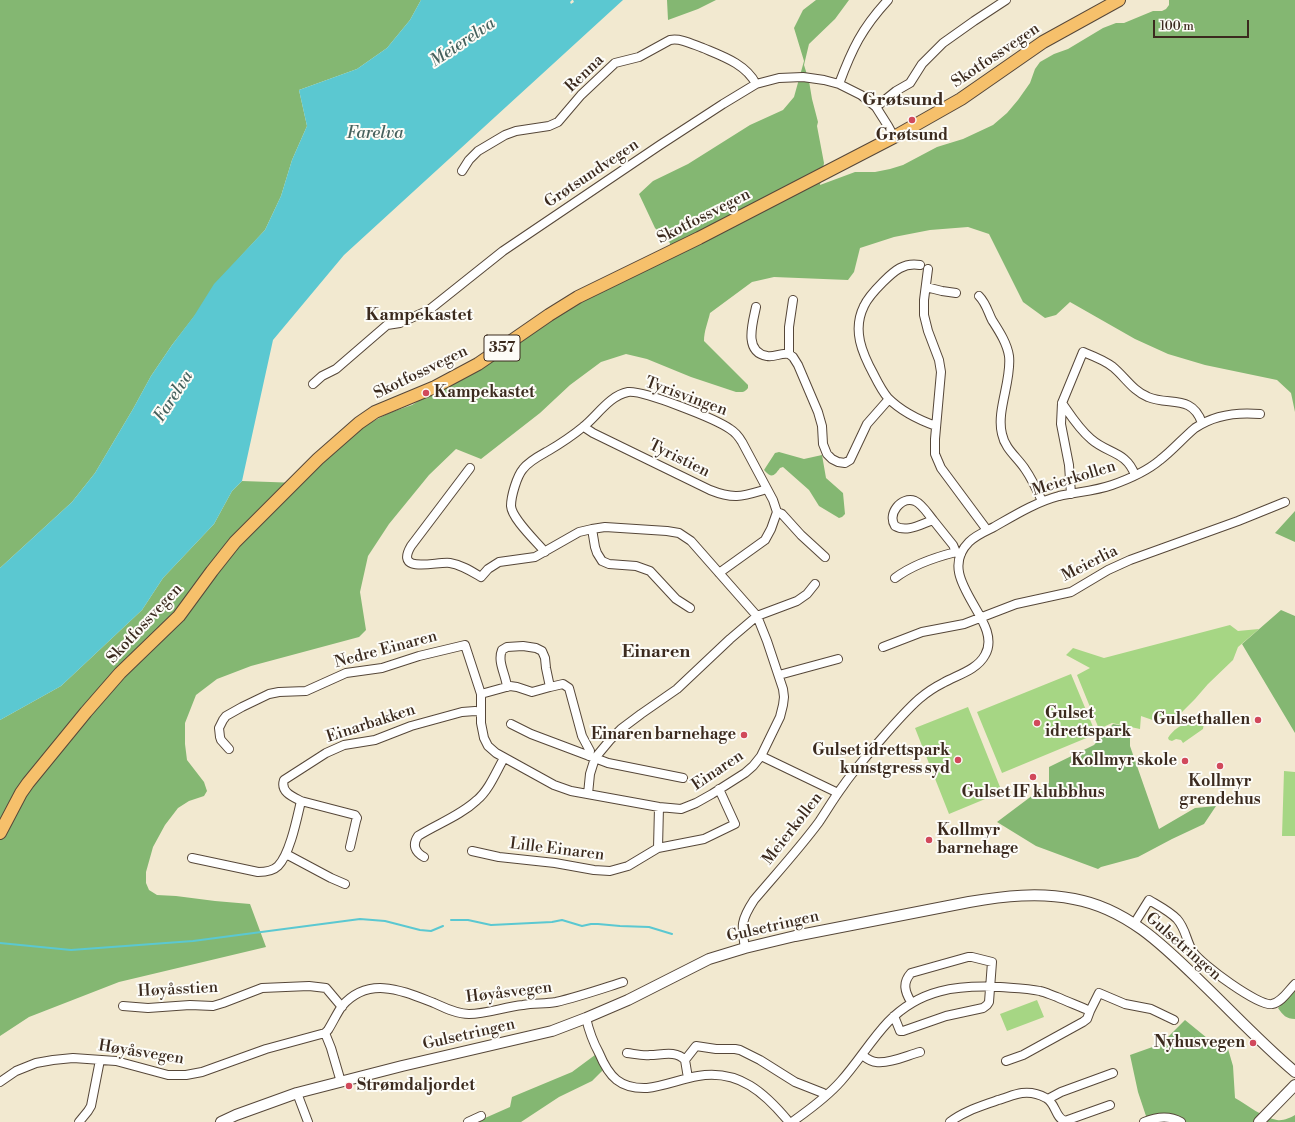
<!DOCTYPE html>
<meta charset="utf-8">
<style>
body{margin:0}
#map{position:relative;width:1295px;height:1122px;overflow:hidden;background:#f2e9d0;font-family:"Libre Bodoni",serif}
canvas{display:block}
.scale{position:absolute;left:1153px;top:20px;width:96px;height:18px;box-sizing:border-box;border:2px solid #3b2a1e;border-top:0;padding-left:5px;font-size:12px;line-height:14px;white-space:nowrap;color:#3b2a1e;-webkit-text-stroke:3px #fdfcf7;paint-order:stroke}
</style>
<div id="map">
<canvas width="1295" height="1122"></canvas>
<div class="scale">100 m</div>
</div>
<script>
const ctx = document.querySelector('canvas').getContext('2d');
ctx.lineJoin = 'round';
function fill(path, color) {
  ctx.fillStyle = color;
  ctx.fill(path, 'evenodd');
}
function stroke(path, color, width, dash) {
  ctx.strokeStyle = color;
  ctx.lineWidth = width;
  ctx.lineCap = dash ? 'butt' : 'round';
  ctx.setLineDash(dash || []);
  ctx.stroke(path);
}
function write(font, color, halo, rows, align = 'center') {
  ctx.font = font + ' "Libre Bodoni",serif';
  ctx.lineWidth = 4;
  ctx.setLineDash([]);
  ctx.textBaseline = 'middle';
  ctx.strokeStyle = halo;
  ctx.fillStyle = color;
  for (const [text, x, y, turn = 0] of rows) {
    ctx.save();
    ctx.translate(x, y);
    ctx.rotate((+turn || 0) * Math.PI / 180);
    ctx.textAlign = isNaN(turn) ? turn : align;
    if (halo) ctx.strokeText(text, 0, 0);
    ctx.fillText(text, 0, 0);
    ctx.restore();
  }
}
const green = new Path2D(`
 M1230,625L1238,631L1259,629L1238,647L1233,660L1208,684L1195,699L1181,713L1164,724L1141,716L1140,729L1112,723L1099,729L1077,675L1090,668L1066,655L1073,648L1104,658Z
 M1071,674L1096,734L1002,773L977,712Z
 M968,707L1002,792L949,814L915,728Z
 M1196,716H1201L1204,723L1203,729L1183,743L1181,740L1176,739L1172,741L1169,740L1168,738C1177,724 1186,726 1196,716Z
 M1284,771L1295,772V836H1282Z
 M1037,1000L1044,1017L1007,1031L1000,1014Z`);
const forest = new Path2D(`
 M0,0H421L410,20L387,48L357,69L299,90L307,126L292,160L281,196L265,230L241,256L172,345L151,376L133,409L95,473L72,502L0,568Z
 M667,0H716L698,9L668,20Z
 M816,0H849L835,19L809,44L804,65L809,81L812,99L818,122L817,126L824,163L820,185L855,172H875L890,169L903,165L937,147L963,139L993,125L1007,113L1018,100L1030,83L1035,69L1040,62L1054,54L1068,49L1103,28L1116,23H1124L1153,11H1162L1166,9L1169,5V0H1295V412L1291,393L1277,380L1205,365L1168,354L1135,339L1070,302L1056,315L1045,318L1023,302L989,234L968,227L930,230L894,237L860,248L854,272L848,280L774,277L752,282L710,313C708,322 704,331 704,341L748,385V388C744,393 742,392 736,392L691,377L647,359L626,354L601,362L570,385L540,413L481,459L456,449L429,475L389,524L368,556L360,592L366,630L359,637L251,666L217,679L196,695L185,723V744L187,760L204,782L207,791L204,796L189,801L178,808L165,825L153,847L146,872V883L149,890L157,895L176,896L215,901L250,904L266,947L119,982L29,1017L0,1036V720L61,686L142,610L163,578L214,524L232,491L242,481L299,483L366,425L389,413L412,405L567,308L671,258L670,243L655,228L639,194L653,181L688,164L750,125L783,110L794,97L804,61L794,28L803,10Z
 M779,452L804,459L822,455L826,478L843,493L845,514L842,517L839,518L819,506L809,490L783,467L780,468C774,476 772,479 764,470L775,453Z
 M1295,511V542L1275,533Z
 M1281,610L1295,616V733L1242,644Z
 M1113,724L1130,727V746L1159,829L1195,808L1216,806L1204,824L1172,839L1138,857L1101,867L1098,869L1036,846L997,822L1049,783V767L1094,745Z
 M1295,990V1019C1286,1019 1283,1015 1278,1008Z
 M1185,1020L1207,1038L1226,1042L1233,1066L1235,1098C1247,1105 1264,1118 1277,1120C1283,1121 1290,1118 1295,1115V1122H1148L1138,1092L1130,1055L1161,1044Z
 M595,1055L603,1070L592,1081L559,1097L521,1122H476L510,1107L512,1097L572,1072Z`);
const water = new Path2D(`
 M421,0H572L570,2L571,4L574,2L573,0H623L344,255L273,340L242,481L232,491L214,524L163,578L142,610L61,686L0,720V568L72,502L95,473L133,409L151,376L172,345L194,316L214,284L265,230L281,196L292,160L307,126L299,90L357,69L387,48L410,20Z`);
const stream = new Path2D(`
 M451,920H468L491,925L552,922L562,920L582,926L591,924H598L620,926L649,927L672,934
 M0,943L71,950L193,941L360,919L385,921L420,930L431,931L443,926`);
const minor = new Path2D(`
 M839,84C852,49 862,28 888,0
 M876,107L896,91L910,83L922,64L943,43L974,21L1006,0
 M462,171L469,160L478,151L505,135L516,131L549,126L558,122L581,95L615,63L639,57L670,40C681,38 692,44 703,48C722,56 746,64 756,84
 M920,265C904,262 894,271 883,282C876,289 868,297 864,306C852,330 862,353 874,375C878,383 882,391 888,398C901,411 919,420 936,426
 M928,269L924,300V315L928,331L939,360L941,372L935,439V454L941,468L987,530
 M926,287L942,291L956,293
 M979,296C986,303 988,312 992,320C999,331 1007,343 1009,356C1012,380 996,411 1002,434C1005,449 1017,457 1025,469C1032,479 1037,490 1042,501
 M793,300L789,327V354L793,357L798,365L818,412L822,426L823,444L827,454L832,459L838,462L845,463L850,460L867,424L889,399
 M756,307C753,322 743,352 767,356C774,358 781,352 789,354
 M313,384L322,376L336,369L387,325L400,323L429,310L503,251L660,145L723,104L756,84L779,78L803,77L824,80L839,84L861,95L876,107L888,126L894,137
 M1062,403C1071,416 1079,429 1091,439C1108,454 1126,451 1135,475
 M584,427L593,433L710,490C735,500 743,496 767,489
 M1071,494L1069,465L1061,424L1062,403L1083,352C1093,356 1104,360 1113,367C1125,377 1133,391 1148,397C1169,406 1192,394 1202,423
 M777,512L782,514L801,535L825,557
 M933,520C928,514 922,504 915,501C901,496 887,514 895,526C907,533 921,524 933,520L953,545L956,552L961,554
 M592,529L595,547L597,553L602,561L609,564L636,566L650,571L676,599L690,608
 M545,552C536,541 512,519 511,506C511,496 517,476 523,469C529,461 539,456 548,451C560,444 572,436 583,427C596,417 610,395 628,392C643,390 716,419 730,429C735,432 739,437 742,442L773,500L777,512L771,529L765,540L719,573
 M895,578C911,566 936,557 956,552
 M883,647L922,632L964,624L1016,604L1071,592L1108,570L1130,560L1238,521L1285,502
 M779,675L838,659
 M550,687L563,684L569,688L582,736L590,751L589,756
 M481,694L510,686L517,687L532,692L550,687L546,668L545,658L542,651L536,648L523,646L507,647L502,650C497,662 506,675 507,687
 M511,724L531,734L608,763L683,778
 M229,749L221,740L220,737L219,728L223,720L226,716L242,707L269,694L279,692L306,691L346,673L382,668L419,656L465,645L481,694V723L484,738L488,746L496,753L554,785L571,791L659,807L681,809L696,803L712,794L745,773L753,766L761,756L780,717L783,705L784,697L783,689L767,641L757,616L691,541L679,533L667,531L605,527L592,529L579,532L535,557L499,562L488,569L481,577C471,571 462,565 450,563C437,561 394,575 411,546L470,468
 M761,756L838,793
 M588,794L590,774L595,758L610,740L621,729L641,714L677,689L730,639L757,616L797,601L807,594L815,584
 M350,847L356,821L357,818L355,815L301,801C293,797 280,792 284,780L326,753L344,745L375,740L411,726L462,712L475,711L481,712
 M658,848L659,807
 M472,851L499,857L555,863L594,870L610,871L628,866L658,848L704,839L735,824L719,789
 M286,854L331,878L345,884
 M424,857C415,852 412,845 418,836C437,824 460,816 477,800C489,790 496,772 504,758
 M192,858L258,872C265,872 273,871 278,866C290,854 297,818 301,801
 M1134,924L1149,900C1159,906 1169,911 1177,919C1186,929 1186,941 1193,952C1201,964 1259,1007 1272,1004C1282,1002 1288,991 1295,984
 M745,948C741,925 741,920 754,900C776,874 799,849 819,822C827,810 834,798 843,786C851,774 861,763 870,752C886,734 901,715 919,699C926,693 935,687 943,683C957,675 977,670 985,655C1005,621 932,579 969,542C976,535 986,531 994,527C1015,515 1036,502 1059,496C1077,492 1095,491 1112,485C1129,479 1147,471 1160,460C1173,450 1183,438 1195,428C1214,415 1238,412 1260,414
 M123,1006L148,1008L190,1005L213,1006L223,1003L262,988L309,986L326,988L342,1007
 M894,1016L900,1031H903L946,1016L983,1008L987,1005L989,1002L992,962L972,957H968L911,973C902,983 905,992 911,1002
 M586,1018C589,1031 593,1042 599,1053C609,1077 620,1089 647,1088C664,1086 681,1079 698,1076C739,1069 765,1093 789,1122
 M325,1033L331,1048L341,1082
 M627,1053C635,1054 643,1056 650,1055C661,1055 676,1050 685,1060L696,1046L716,1049H735L740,1050L760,1060L795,1082L823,1093L826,1095
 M862,1055C866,1058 871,1062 876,1062C889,1064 908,1055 920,1052
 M685,1060L688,1078
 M1006,1061L1023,1055L1083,1022L1087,1019L1090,1011
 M0,1082L16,1071L36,1063L53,1060L73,1058L116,1061L168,1075H186L202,1072L266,1049L325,1033L328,1030C333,1022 337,1013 342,1006C369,975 403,991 434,1003C445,1008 457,1014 469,1014C487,1014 504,1007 523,1005C534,1003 545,1004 556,1002C578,997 601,989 623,982
 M297,1093L308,1122
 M1048,1099L1061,1092L1113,1073
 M79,1122L88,1111L91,1106L100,1060
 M468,1122L481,1116
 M792,1122C809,1110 827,1097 841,1081C858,1062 871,1040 888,1022C920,989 957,985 1000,987C1013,988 1027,988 1040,991C1045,992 1051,995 1057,997C1068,1002 1079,1006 1090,1011L1099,993L1125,1004L1151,1009L1174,1020
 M950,1122C964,1111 982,1106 998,1100C1006,1098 1014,1094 1022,1093C1030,1092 1039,1094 1046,1098C1056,1103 1055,1118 1065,1121L1110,1105
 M1144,1122C1156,1117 1169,1115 1181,1122`);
const tertiary = new Path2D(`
 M221,1122L236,1115L297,1093L402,1066L552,1031L586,1018L628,1000L709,959L745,948L795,936L969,902C1004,896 1039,892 1074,899C1129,909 1167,949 1205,986C1235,1015 1263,1045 1295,1072
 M1259,1122L1295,1085`);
const primary = new Path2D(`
 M0,833L21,793L28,783L86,712L120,673L179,616L212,571L235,542L318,459L359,423L375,412L435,387L478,364L549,315L578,297L699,238L894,137L961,99L1043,42L1119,0`);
const markers = [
 [912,120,4,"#d1495b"],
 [426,393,4,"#d1495b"],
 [1258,720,4,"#d1495b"],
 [1037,723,4,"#d1495b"],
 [744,735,4,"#d1495b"],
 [958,760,4,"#d1495b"],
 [1185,761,4,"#d1495b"],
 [1220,766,4,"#d1495b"],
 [1033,777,4,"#d1495b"],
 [929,840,4,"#d1495b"],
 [1253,1043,4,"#d1495b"],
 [349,1086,4,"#d1495b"]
];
const shields = [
 [502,348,36]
];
const shieldNames = [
 ["357",502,348]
];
const streetNames = [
 ["Skotfossvegen",996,56,-34],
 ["Renna",585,74,-44],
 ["Grøtsundvegen",592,174,-34],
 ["Skotfossvegen",704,217,-27],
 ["Skotfossvegen",421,373,-26],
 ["Tyrisvingen",686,397,20],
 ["Tyristien",679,459,26],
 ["Meierkollen",1074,479,-17],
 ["Meierlia",1090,564,-27],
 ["Skotfossvegen",145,624,-47],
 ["Nedre Einaren",386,650,-15],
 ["Einarbakken",371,724,-18],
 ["Einaren",718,771,-34],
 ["Meierkollen",793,829,-52],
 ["Lille Einaren",557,850,7],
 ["Gulsetringen",773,927,-13],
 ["Gulsetringen",1183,947,41],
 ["Høyåsstien",178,990,-3],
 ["Høyåsvegen",509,993,-7],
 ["Gulsetringen",469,1035,-13],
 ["Høyåsvegen",141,1053,9]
];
const poiNames = [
 ["Grøtsund",912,136,"center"],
 ["Kampekastet",434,393,"left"],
 ["Gulset",1045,714,"left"],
 ["idrettspark",1045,732,"left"],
 ["Gulsethallen",1250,720],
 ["Einaren barnehage",736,735],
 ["Gulset idrettspark",950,751],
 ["kunstgress syd",950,769],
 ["Kollmyr skole",1177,761],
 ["Kollmyr",1220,782,"center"],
 ["grendehus",1220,800,"center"],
 ["Gulset IF klubbhus",1033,793,"center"],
 ["Kollmyr",937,831,"left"],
 ["barnehage",937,849,"left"],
 ["Nyhusvegen",1245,1043],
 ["Strømdaljordet",357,1086,"left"]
];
const waterNames = [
 ["Meierelva",463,43,-34],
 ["Farelva",375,134],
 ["Farelva",174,397,-57]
];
const neighbourhoodNames = [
 ["Kampekastet",419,316]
];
const quarterNames = [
 ["Grøtsund",903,101],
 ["Einaren",656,653]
];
fill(green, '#a6d684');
fill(forest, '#84b772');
fill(water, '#5bc8d1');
stroke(stream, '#5bc8d1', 2);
stroke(minor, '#564739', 10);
stroke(tertiary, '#564739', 12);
stroke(primary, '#564739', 14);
stroke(minor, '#fff', 8);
stroke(tertiary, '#fff', 10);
stroke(primary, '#f6c06b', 12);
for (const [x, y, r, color] of markers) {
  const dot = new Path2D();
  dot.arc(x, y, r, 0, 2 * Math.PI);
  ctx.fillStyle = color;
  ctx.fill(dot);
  stroke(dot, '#fdfcf7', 1.5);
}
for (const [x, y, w] of shields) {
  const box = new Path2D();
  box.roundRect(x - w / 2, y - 13, w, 26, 3);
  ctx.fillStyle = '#fdfcf7';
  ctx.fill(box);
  stroke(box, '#3b2a1e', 1);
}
write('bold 15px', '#3b2a1e', null, shieldNames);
write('16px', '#3b2a1e', '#fdfcf7', streetNames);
write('bold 16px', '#3b2a1e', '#fdfcf7', poiNames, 'right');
write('italic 17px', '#46615d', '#fdfcf7', waterNames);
write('bold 17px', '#3b2a1e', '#fdfcf7', neighbourhoodNames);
write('bold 18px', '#3b2a1e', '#fdfcf7', quarterNames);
</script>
